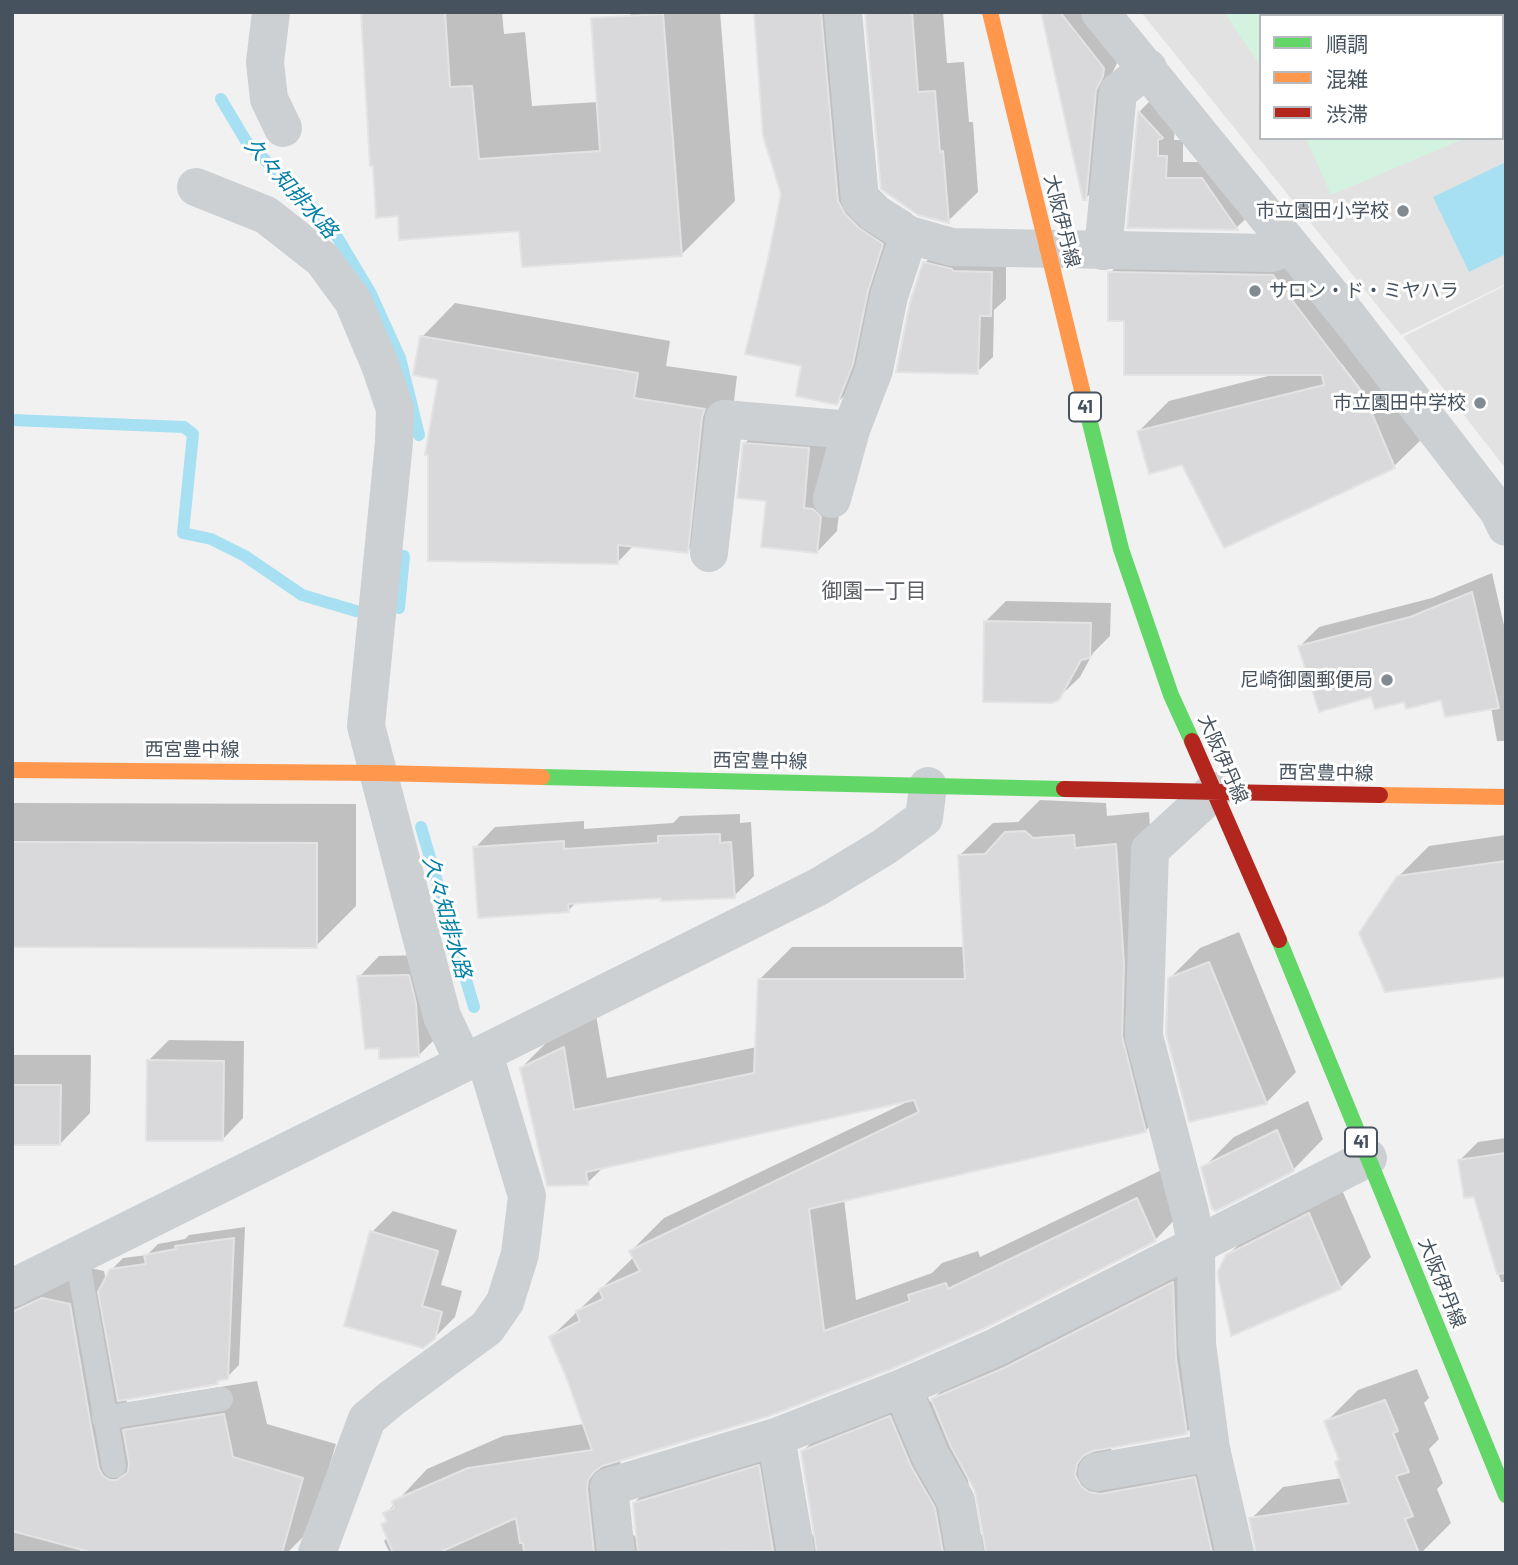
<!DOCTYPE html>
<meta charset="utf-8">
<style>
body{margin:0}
#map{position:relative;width:1518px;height:1565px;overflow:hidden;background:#f2f1f1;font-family:Barlow,"Noto Sans JP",sans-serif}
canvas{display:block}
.frame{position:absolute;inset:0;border:14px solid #46535f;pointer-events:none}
.legend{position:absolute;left:1259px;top:14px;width:245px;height:126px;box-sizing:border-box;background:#fff;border:2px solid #b5babf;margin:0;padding:9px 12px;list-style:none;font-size:21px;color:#46535f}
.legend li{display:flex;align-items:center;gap:14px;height:35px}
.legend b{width:35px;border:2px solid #b5babf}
</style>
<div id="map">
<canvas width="1518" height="1565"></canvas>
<div class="frame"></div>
<ul class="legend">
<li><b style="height:9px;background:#63d668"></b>順調</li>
<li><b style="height:9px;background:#ff974d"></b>混雑</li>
<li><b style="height:9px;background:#b3261e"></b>渋滞</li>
</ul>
</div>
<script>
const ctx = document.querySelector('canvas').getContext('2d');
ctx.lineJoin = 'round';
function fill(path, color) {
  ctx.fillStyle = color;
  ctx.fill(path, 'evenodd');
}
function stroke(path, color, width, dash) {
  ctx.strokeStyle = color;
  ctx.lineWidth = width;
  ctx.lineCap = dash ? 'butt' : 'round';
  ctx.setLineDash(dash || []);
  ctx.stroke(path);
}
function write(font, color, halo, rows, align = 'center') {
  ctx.font = font + ' Barlow,"Noto Sans JP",sans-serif';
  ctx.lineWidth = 6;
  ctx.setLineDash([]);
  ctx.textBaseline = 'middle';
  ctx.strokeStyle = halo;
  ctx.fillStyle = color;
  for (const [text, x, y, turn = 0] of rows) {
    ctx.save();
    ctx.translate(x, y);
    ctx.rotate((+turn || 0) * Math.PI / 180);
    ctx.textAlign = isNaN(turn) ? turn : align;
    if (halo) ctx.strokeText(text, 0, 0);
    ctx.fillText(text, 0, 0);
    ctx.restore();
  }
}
const education = new Path2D(`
 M1141,12H1506V284L1401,335ZM1261,16H1502V138H1261Z
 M1506,285V469L1403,337Z`);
const green = new Path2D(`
 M1224,12H1506V121L1502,123V16H1261V67Z
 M1306,138H1466L1331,195Z`);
const water = new Path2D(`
 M1506,162V254L1469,272L1433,197Z`);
const shadow = new Path2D(`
 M362,12H502L504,34L525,32L532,106L598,102L595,50L633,12H720L735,201L681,255L520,229L399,214Z
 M755,12H853L874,185L888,199L912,214L866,374L836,404L803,364L783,194Z
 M867,12H943L947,63L964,62L969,122H973L978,192L948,221Z
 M1043,12H1090L1120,58L1113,71L1103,181L1085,199Z
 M1156,95L1175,124L1174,140H1183V162H1220L1254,211L1237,227H1129L1140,111Z
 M1141,242L1304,245L1425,436L1394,466L1225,545L1183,463L1139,431L1169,401L1276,374L1125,320L1110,273ZM1342,364L1368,398L1365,400L1340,366Z
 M940,247L1006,258V299L994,310L993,357L977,372L925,263Z
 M455,303L670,341L666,366L737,376L720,518L687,552L634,545L617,563L440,378L422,337Z
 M766,423L829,428L841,496L837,531L817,552L768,499L745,443Z
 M1492,573L1506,634V741H1497L1491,707L1442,697L1405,700L1372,695L1300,646L1319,627L1432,598Z
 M1006,601L1111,603L1110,636L1093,653L1080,677L1058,698L986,621Z
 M1040,800L1106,803L1107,816L1149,812L1157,930L1154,1002L1178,1097L1146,1130L844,1199L856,1300L932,1273L942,1263L978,1251L980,1257L1170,1166L1187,1207L1155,1240L620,1459L626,1522L630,1532L638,1539L634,1503L667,1470L791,1433L811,1534L817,1538L802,1452L835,1419L923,1385L930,1402L965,1367L1205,1250L1219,1400L1186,1433L1110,1446L1113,1454L1228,1445L1246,1525L1250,1533L1231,1553H390L384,1541L388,1537L383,1525L388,1519L386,1513L427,1469L503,1436L584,1424L551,1337L634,1257L631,1251L664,1218L909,1101L605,1166L587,1183L521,1068L554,1035L596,1015L607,1078L757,1047L759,980L792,947H965L960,855L993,823L1018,822ZM967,1476L979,1496L986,1538L980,1534L976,1523Z
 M12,803L356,804V906L316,946L12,945Z
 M740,814V823L751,822L754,876L734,896H663L577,901L568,911L475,848L495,827L584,821V829L673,823L680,816Z
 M1506,835V976L1398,877L1429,846Z
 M1239,932L1296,1072L1266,1103L1169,979L1200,948Z
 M429,955L439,1035L418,1056L380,1046L359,977L379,956Z
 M169,1040L244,1041L243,1118L223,1139L148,1061Z
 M12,1055H91L90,1113L60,1144L12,1143Z
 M1308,1101L1323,1139L1293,1170L1203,1168L1234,1137Z
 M1506,1138V1282H1501L1475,1195L1460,1160L1478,1142Z
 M1339,1183L1371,1257L1340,1288L1227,1256L1259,1224Z
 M393,1211L457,1230L441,1285L462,1291L455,1317L434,1338L372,1232Z
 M245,1227L239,1365L227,1377L222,1378L217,1383L126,1398L131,1424L158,1397L257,1381L267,1424L336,1444L310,1530L287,1553L80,1547L81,1553H12V1296L77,1265L104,1271L106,1281L111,1270L123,1258L147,1255L158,1244L185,1239L189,1235Z
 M1417,1369L1429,1398L1424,1403L1439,1439L1429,1449L1443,1483L1437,1489L1451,1523L1421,1553H1258L1251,1519L1283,1487L1342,1478L1340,1459L1326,1422L1358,1390Z`);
const stream = new Path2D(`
 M221,99L246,141L330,225L370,292L400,358L419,435
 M12,420L184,427L193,434L183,533L211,539L245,556L302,595L356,611
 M399,608L404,556
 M421,827L474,1007`);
const building = new Path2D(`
 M361,12H445L450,87L472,86L479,159L600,151L591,18L663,14L682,256L522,267L519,231L399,240L398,216L376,218L373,166H370Z
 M754,12H821L838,201L845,214L859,228L883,244L868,291L853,364L837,405L796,396L801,366L745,354L767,263L781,194L763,136Z
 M865,12H912L918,92L935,91L940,152L943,151L949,223L918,215L881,189Z
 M1041,12H1060L1104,68L1103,76L1096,90L1086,200H1083Z
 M1138,111L1163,138L1158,140V156H1167L1166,178H1202L1238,230L1127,228Z
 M923,262L952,269L953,271L992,272L991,316H980L978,374L896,372L910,302Z
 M1108,272L1273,275L1364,395L1395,468L1224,548L1182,465L1149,474L1137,431L1324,385L1322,375H1124V321H1108Z
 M420,336L638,373L634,398L705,409L702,417L688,553L618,545V564L428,561V455H425L438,380L413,375Z
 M743,443L809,448L804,508L813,509L821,517L817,553L761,547L766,501L737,498Z
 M1472,592L1499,708L1445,717L1441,700L1406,709L1404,702L1375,709L1371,697L1319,712L1298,646L1410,617Z
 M984,621L1091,623L1090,658L1081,660L1059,700L1052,703L983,702Z
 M1025,831L1033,838L1074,835L1075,848L1116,844L1124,964L1122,1036L1146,1132L809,1209L824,1331L910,1301L908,1295L946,1283L948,1289L1137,1198L1156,1241L985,1328L894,1368L769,1416L602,1466L594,1472L588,1480L587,1489L594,1553H524L523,1543H520L516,1518L438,1553H393L381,1524L387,1522L383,1513L394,1508L392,1501L468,1468L592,1450L567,1379L549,1337L580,1321L576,1311L603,1299L599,1289L640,1271L629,1251L919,1112L914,1100L586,1172L588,1185L547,1186L520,1068L564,1047L574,1110L754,1073L758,979H965L958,855L985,854L1005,832Z
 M720,834V843L731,842L735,898L661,901V898L568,904L569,912L478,918L473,847L564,841V849L658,843V836Z
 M12,842L317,843V948L12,947Z
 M1506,861V977L1385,992L1359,933L1397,876Z
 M1209,962L1267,1104L1189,1122L1166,1034L1168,978Z
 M409,975L416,1003L419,1057L379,1059V1048L365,1049L357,976Z
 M147,1060L224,1061L223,1141H146Z
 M12,1085H61L60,1145H12Z
 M1277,1130L1294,1171L1216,1211L1212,1209L1201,1167Z
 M1506,1153V1273L1497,1274L1474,1197L1464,1198L1458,1160Z
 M1309,1213L1341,1289L1231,1336L1218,1277V1271L1226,1255Z
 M370,1231L438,1251L422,1306L442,1312L435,1339L423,1348L344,1326Z
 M234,1238L228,1379L217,1381L218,1384L118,1401L98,1292L110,1269L146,1264L144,1255L176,1249L175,1246Z
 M1173,1282L1176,1359L1187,1434L1093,1451L1083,1456L1077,1464L1075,1475L1081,1486L1089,1492L1100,1494L1195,1477L1212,1553H986L975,1491L951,1447L931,1399L1004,1368Z
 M42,1298L70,1304L90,1421L99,1469L103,1476L110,1480H117L128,1472L129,1463L123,1430L224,1414L233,1457L303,1478L282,1553H94L12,1531V1312Z
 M1385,1400L1398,1431L1393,1433L1409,1472L1396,1476L1413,1516L1405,1519L1419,1553H1256L1249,1518L1349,1503L1335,1462L1339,1460L1324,1421Z
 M890,1416L911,1466L935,1508L943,1553H817L801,1451Z
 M759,1465L773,1551L638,1553L633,1503Z`);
const lane = new Path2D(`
 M77,1256L114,1466
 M104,1418L221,1399`);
const street = new Path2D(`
 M271,12L265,62L269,99L283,128
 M843,12L860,199L874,213L909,235L952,247L1272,253L1289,246
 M1100,12L1348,316L1499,512L1506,527
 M196,187L266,215L322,259L353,301L380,365L395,409L394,442L366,726L442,1016L464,1063
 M1103,251L1118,92L1148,68
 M851,430L874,370L889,296L909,235
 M709,553L724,419L851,430L832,499
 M1214,791L1150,850L1144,1036L1190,1212L1196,1246L1197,1344L1211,1449L1235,1553
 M12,1288L818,887L884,847L924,818L928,786
 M902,1388L931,1457L956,1501L965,1553
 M776,1437L796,1553
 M1097,1472L1212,1452
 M317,1553L367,1419L392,1398L487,1328L505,1302L520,1254L527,1196L484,1054
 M616,1553L609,1487L776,1437L902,1388L994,1348L1368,1158`);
const fast = new Path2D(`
 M1082,390L1121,549L1171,695L1192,741
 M542,777L1064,789
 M1279,940L1506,1495`);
const slow = new Path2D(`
 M990,12L1082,390
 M12,770L379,773L542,777
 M1380,795L1506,797`);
const jam = new Path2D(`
 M1192,741L1279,940
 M1064,789L1380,795`);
const markers = [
 [1403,211,7,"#828a92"],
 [1255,291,7,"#828a92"],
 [1480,403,7,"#828a92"],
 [1387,680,7,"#828a92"]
];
const shields = [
 [1085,407,32],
 [1361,1142,32]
];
const shieldNames = [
 ["41",1085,407],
 ["41",1361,1142]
];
const poiNames = [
 ["市立園田小学校",1389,211],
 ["サロン・ド・ミヤハラ",1269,291,"left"],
 ["市立園田中学校",1466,403],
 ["尼崎御園郵便局",1373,680]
];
const streetNames = [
 ["大阪伊丹線",1062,221,76],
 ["西宮豊中線",192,750],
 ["大阪伊丹線",1223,759,66],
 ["西宮豊中線",760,761,1],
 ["西宮豊中線",1326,773,1],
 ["大阪伊丹線",1442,1283,68]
];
const waterNames = [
 ["久々知排水路",291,188,48],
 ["久々知排水路",447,917,74]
];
const neighbourhoodNames = [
 ["御園一丁目",874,591]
];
fill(education, '#e3e2e3');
fill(green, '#d4f2e0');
fill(water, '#a6e0f2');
fill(shadow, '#0003');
stroke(stream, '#a6e0f2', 12);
fill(building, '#d9d9db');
stroke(building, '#e3e3e4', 2);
stroke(lane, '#cdd0d2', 24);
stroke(street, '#cdd0d2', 38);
stroke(fast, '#63d668', 16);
stroke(slow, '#ff974d', 16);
stroke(jam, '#b3261e', 16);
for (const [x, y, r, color] of markers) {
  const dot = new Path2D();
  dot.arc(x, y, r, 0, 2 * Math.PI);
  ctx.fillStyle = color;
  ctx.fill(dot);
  stroke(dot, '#fff', 2.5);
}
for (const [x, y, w] of shields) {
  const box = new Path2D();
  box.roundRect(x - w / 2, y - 14.5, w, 29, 5);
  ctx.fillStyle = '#fff';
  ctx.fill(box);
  stroke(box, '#46535f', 2);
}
write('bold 18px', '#46535f', null, shieldNames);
write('19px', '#46535f', '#fff', poiNames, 'right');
write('19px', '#46535f', '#fff', streetNames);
write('italic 21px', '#0380a7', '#fff', waterNames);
write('21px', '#5c6066', '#fff', neighbourhoodNames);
</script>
